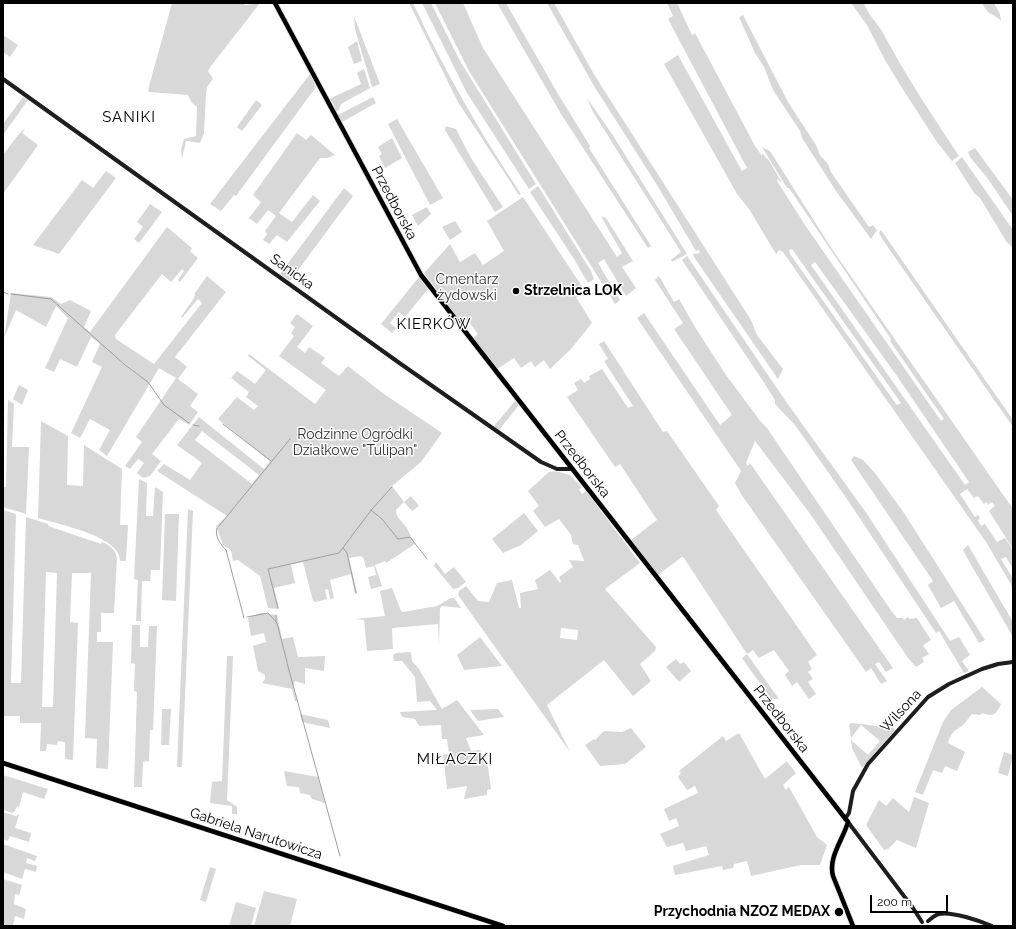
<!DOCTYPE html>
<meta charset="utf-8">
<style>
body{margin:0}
#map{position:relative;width:1016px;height:929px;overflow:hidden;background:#fff;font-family:Raleway,sans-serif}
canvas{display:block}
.frame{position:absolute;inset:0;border:4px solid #000;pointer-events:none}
.scale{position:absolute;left:870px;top:895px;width:78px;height:18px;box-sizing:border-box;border:2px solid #000;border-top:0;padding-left:5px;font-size:12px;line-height:14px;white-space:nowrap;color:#000;-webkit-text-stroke:3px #fff;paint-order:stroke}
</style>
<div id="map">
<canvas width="1016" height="929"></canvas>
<div class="frame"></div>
<div class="scale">200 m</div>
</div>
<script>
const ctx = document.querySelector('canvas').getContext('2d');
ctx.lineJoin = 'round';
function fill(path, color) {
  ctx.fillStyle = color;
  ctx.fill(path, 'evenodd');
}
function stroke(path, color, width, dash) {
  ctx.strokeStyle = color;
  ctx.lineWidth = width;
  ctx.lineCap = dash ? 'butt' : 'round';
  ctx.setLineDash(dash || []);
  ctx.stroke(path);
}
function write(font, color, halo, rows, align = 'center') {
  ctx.font = font + ' Raleway,sans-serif';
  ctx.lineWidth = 3;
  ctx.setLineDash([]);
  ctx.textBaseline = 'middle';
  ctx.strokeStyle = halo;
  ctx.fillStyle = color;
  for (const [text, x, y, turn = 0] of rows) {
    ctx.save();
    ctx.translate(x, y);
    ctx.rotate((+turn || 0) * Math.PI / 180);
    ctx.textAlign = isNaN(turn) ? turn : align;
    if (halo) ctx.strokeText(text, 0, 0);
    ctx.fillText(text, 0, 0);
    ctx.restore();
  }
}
const green = new Path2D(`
 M172,3H243L245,5L260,3L211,66L208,71L213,79L207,87L206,94L204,133L200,143L186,141L182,159L181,150L184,139L196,136L197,107L192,103L188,95L149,92L148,90Z
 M409,3H413C444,70 480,133 521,194L519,195L458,102Z
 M422,3H431L460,61L536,184L529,189L467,93Z
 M435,3H463L483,48L617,257L622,253L601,216L606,218L633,261L622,267L636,288L626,296L604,259L598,263L620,300L615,304L469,71Z
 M497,3H506L558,94L590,146L589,148L651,246L648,248L561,114Z
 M547,3H554L595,76L751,320L757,335L783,369L778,379L694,257L693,254L700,253L699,250L696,251L657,185L594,86Z
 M667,3H677L692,35L695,33L755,146L762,156V153L770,162L782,183L777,179V181L805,225L941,421L944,419L890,341L891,339L789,188H787L762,147L770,151L832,249L1013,509V549L989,511L995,506L992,502L988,505L987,502L984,504L978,496L974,498L967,489L960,494L975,517L978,515L980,518L978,520L981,526L985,524L997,542L1005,538L1013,550V569L1006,557L1001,559L1013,579V588L986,542L783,252L779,250L776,254L749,209L737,194L664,64L678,55L742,171L747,168L668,19L673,16ZM792,249L901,403L897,405L894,401L790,254L789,250ZM815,262L897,376L969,482L965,485L811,265Z
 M851,3H864C867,13 876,22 882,31C905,75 932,115 959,156L952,161L937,142L900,85L885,60L867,25Z
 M982,3H994L1000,14L1001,21C994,13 988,16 982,3Z
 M743,15L788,102L816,145L820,155L828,164L831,172L869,227L873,225L877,230L871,239L836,191L802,138L800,131L773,90L764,67L755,53L739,17Z
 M354,16L380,84L372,87L355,29Z
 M3,35L18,45L10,57L3,52Z
 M357,41L362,61L354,64L348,47Z
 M364,69L370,88L341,104L339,110L336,111L333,103L329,99L361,84L357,73Z
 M310,74L316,87L236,196L234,195L221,211L210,204Z
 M23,97L28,100L3,135V124Z
 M373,97L376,103L342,122L338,115Z
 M587,98L612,134L687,254L672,262L671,260L681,252L593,112Z
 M256,100L262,105L242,131L237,127Z
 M397,119L443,198L430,205L388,124Z
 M446,126L456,129L471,158L503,207L495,212L445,130Z
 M26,127L22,133L38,145L3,194V155L18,135Z
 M297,133L306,140L311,135L335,155L327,158H320L279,213L292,222L313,195L320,201L287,242L277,235L269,244L263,240L267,234L265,231L276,216L268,210L257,224L249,218L261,202L253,195Z
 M392,138L402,158L385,168L379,156L382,154L378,147Z
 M975,148L1013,200V216L988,179L970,157L968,152Z
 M962,157L1013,230V248L1006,241L980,198L974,193L955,163Z
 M106,171L116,178L59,254L33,245L82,180L93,188Z
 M538,186L591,271L594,279L588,283L574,259L530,192Z
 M344,188L353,196L290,281L280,274Z
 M523,197L585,291L576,297L592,323L571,349L550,369L544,360L535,367L531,361L521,368L514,358L497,369L473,338L478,334L470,323L464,327L424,273L450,244L460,262L475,253L483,265L504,251L487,221Z
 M150,204L162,212L139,243L134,239L143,227L137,222Z
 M427,207L431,214L418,226L412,215Z
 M455,221L462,232L450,240L442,227Z
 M167,227L192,248L190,251L198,258L180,282L178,280L184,271L182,269L171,282L162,274L115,335L116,339L154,364L202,303L198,299L182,318L181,317L194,298L195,293L207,276L226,292L175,357L187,367L178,379L198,394L190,406L198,412L189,425L179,419L152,454L161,461L150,476L143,478L137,473L144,463L138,459L130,469L125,466L142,442L136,437L176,378L159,368L107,456L99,450L110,430L90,419L80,438L71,433L102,367L92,362L100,344L91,337L77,367L60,359L54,372L45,368L68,318L56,306L46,327L16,310L4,338L11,293L51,297L61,304L70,300L91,311L84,327L90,332Z
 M881,230L1013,420V427L883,240L879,233Z
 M687,256L787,403L867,514L950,641L959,637L970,655L962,661L969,671L964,673L939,631L936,633L849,502L795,425L775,404V400L763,381L682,260Z
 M659,276L674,302L679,299L695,327L726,375L761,422L767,428L892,612L897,618H903L904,620L908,617L910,619L917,618L931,640L923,645L929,654L922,658L924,662L916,667L908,658L811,515L755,441L746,463L748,466L750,463L893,668L886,672L879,662L875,664L887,681L881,684L871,668L866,672L741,494L735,483L741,471L637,318L644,313L720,425L732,415L674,329L683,323L655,280Z
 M419,277L428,289L405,317L399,312L390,323L396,328L392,333L381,324Z
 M297,314L313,326L297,347L305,353L309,347L325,358L321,363L339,376L348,366L384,394L442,433L421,462L392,486L404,502L411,496L419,506L412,511L404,502L396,510C396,519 405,523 408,530C410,534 412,539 415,544L386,563L385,561L375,565L382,586L371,589L368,577L376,575L374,566L366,568L364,559L361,556L349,558L357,593L355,594L351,574L330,580L334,598L330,599L328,589L325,590L327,599L316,602L313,601L303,562L291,564L295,583L274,588L279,609L268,608L260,576L238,560L233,561L231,550L223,545L216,526L227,516L157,471L164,464L190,480L202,463L177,445L199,417L264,469L270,461L218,419L237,397L254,410L258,406L246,397L249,392L231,378L237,371L255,384L266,370L248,356L249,354L315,404L326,390L279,356L294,336L291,333L295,327L290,323ZM202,431L259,475L252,484L195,440Z
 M604,341L663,432L667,431L719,506L716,510L817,655L808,662L812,669L808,672L813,679L808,682L816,694L809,699L797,682L792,686L785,675L789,671L774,650L759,658L753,650L747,654L779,699H771L742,658L747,654L684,558L682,557L658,575L631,540L657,520L620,464L615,467L567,397L578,390L574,383L581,379L584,383L590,379L589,376L602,369L628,408L633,406L604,361L608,359L599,344Z
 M19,385L28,390L22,405L13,399Z
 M8,400L14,404L12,447H29L26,514L3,507V487H6Z
 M515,401L519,405L499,430L494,426Z
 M41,421L68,436L67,485L83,486L84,445L122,469L120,525H128L126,561H120C121,536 57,524 38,518Z
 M854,456L863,460L875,473L904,513L985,640L979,643L954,601L941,608L928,585L933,581L851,460Z
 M555,471L570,475L582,487L579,490L582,494L586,491L640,563L605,589L656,647L655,651L640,664L651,681L633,696L604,660L547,705L570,752L458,595L459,591L466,586L478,601L489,602L497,583L512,580L519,608H521L520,593L538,589L535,580L550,570L560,583L561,581L559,577L573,567L569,560L584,561L578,545L573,544L571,535L559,519L545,527L533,511L539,506L528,491L549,472ZM561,628L578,630L577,640L560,638Z
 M139,479L147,483L146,516H153L155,487L163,492L160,569V570H151L150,581H142L141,621H136L138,580L134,579Z
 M188,509L193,511L182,767H177Z
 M3,510L16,514L11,683H21L26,517L48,524V526L101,544L102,542C110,545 116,550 117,559L114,613H101V632H97V642H113L108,769L96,768L97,739L85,738L91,573H72L70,622L78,623L73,760L65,759V742L58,741L57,745L47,744L46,751H40L41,723H20V716H4ZM46,572L57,573L53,707H42Z
 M524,513L538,531L521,545L503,553L492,539Z
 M165,514H179L176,601L162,600Z
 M968,545L1013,622V637L966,556L963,550Z
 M436,562L445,574L454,567L466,582L458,588L453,589L434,566Z
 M392,588L401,611L403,612L437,606L451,598H454L461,608L442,606L440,608L439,646L438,624L392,628L393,649L367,651L364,620L354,619L385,616L380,591Z
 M261,613L277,615L282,639L293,637L298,657L325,656L324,671L305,668V684L295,681L293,686L297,701H295L292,689L262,683L265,679V675L258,671L253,646L266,642L264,633L251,636L248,618Z
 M132,625H140V647H148L149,626H157L153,730H150L149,761L143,762L142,787H134L137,692L134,691L135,664L131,663Z
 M480,637L502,666L464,670L457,655Z
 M411,652L412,661L419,669L442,709L457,700L484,735L466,738L471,751L480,750L488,767L491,789L487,790V795L464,799L467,786L447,789L443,755L449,754L447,739H442L441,725L419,726L415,719L402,717L400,712L437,710L430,701L417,702L415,677L402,661H394L393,655L396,653Z
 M227,656H233L227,800L237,807V814H232V806L210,803L212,782L222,781Z
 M676,659L680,664L684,662L691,671L679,682L666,667Z
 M982,687L1001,704C997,713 993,718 983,713L979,715L972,714C969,717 967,721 964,724C955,732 952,730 948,743L965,752L957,771L945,766L942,773L933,770L923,795L915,792L943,722L951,710Z
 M162,709H171L169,745H161Z
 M498,709L504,717L478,721L470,710Z
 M300,714L328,720L330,728L302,722Z
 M852,723L894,728V731L862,768L852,748L851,740L868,755L880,741L861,725L851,738L849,724Z
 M631,728L646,747L625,764L600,766L585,745L594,739L595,740L604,731L622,732Z
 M739,733L765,779L787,761L796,773L783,785L786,790L789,787L817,837L827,845L820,865H801L751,876L747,861L734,864L733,868L723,870L722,866L675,875L673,866L709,855L706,846L686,851L683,843L667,847L660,834L679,826L676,818L669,821L664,809L698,793L695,786L687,790L678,777L681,773L679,771L723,736L726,741Z
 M1004,752L1013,755L1008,776L998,773Z
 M284,771L318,777L325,803L312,799L310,795L300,793L299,787L287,786Z
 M3,775L48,789L44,799L23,792L19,807L17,806L15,811L12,813L3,810Z
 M914,797L929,803L916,848L897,840L888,849L884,850L866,825L879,800L886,806L893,798L909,812Z
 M3,812L16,816L19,814L15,828L31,833L29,842L10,836L8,841L3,839Z
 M3,844L37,856L35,861L27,858L26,863L37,866L36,872L25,869L22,879L3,872Z
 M210,867L216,869L206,902L200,900Z
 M3,879L22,885L19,895L15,894L14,904L26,909L24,919L15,916L13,926H3Z
 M264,891L297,899L290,926H254Z
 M236,902L256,908L251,926H229Z`);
const stream = new Path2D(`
 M3,292L8,294
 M11,294L51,299L125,365L148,382L164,405L189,423
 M223,424L271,461
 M193,425L199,426
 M371,510L382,519L398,539L410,537L427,559
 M219,526L290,439
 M217,528C214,536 221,545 226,550L244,618
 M343,548L347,553L356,593
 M278,608L268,569L339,553L372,509L392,487
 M247,617L268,613L277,623L287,662
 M276,621V615
 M287,663L340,856`);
const secondary = new Path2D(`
 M3,79L398,362L541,462L557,469H572
 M845,819L849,813L853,791L868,764L928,697L949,684L982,669L998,664L1013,662
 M848,822L913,908L922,922
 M928,921C932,918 935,915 939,914C952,911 980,921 992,926`);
const primary = new Path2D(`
 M275,3L421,275L848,822C843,840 828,857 833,876L853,926
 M3,763L503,926`);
const markers = [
 [516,291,4,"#000"],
 [839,912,5,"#000"]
];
const streetNames = [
 ["Przedborska",394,203,62],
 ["Sanicka",292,272,36],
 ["Przedborska",582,464,52],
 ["Wilsona",901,711,-47],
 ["Przedborska",781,719,52],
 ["Gabriela Narutowicza",256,834,18]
];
const parkNames = [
 ["Cmentarz",467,280],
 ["żydowski",467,296],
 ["Rodzinne Ogródki",355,435],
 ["Działkowe \"Tulipan\"",355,451]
];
const poiNames = [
 ["Strzelnica LOK",524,291],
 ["Przychodnia NZOZ MEDAX",830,912,"right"]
];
const neighbourhoodNames = [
 ["SANIKI",129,117],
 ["KIERKÓW",434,324],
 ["MIŁACZKI",455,759]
];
fill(green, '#d8d8d8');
stroke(stream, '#9f9f9f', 1);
stroke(primary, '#dbdbdb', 6);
stroke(secondary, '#1e1e1e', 4);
stroke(primary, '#000', 4.5);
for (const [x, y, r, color] of markers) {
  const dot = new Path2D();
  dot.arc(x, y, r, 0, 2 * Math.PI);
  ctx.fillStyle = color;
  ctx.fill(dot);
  stroke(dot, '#fff', 1.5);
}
write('14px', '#000', '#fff', streetNames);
write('14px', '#2f2f2f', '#fff', parkNames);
write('bold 14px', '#000', '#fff', poiNames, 'left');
ctx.letterSpacing = '1px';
write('15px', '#000', '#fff', neighbourhoodNames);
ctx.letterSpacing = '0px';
</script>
